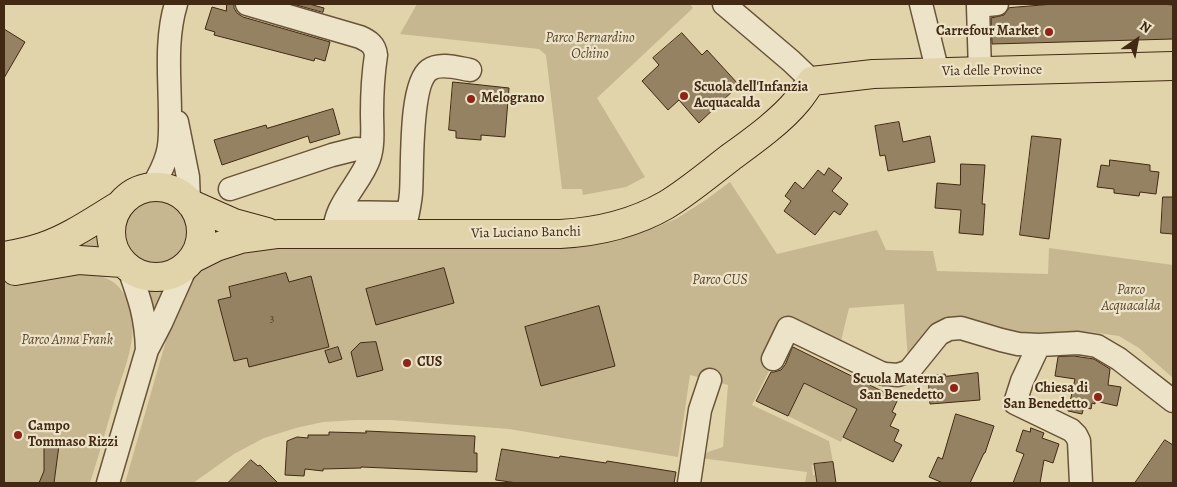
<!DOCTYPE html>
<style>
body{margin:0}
#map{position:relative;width:1177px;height:487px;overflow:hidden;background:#e1d4aa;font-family:Alegreya,serif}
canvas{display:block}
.frame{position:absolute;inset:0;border:5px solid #422913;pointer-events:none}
.north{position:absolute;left:1112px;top:15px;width:50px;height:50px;-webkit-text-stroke:4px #ece3c8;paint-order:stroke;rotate:33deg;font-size:14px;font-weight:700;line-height:20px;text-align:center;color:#422913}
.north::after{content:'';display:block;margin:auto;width:18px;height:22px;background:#422913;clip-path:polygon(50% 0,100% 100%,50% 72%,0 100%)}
</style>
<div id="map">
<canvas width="1177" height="487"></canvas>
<div class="frame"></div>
<div class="north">N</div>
</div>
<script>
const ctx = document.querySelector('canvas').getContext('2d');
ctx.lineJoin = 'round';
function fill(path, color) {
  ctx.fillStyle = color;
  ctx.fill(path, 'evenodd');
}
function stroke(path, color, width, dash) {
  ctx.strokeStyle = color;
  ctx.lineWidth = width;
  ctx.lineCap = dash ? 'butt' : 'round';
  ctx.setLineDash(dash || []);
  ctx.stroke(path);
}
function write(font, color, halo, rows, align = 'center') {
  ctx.font = font + ' Alegreya,serif';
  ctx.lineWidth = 4.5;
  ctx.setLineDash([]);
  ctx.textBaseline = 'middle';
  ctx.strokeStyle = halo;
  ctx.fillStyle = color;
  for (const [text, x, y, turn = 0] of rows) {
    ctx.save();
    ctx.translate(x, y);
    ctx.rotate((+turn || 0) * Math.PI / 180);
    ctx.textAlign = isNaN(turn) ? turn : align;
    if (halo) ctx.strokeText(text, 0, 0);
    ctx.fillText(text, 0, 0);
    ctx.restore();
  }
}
const green = new Path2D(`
 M417,4H690L693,8L597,98L645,177L626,187L583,195L582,189H562L546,55L539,49L400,34Z
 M730,182L777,254L877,230L886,250L933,251L937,271L1048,274L1049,248L1173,265V378L1139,348L1119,336L1091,332L1075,331L1022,333L1009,332L980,323L908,361L904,304L849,308L840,345L784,318L772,365L752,405L829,441L833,462L812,465L813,475H815L817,483H805L807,472L700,458L708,452L723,447L728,385L690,375L678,457L509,429L391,420H356L323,422L296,428L264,438L234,454L193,483H125L176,306L185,288L197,275L207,264L226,255L267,248L505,249L545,248L603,244L635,235L676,219L707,199Z
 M118 232a37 37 0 1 1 74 0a37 37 0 1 1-74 0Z
 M104,223L103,236L110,256L60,251Z
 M77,273C96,273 114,277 124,294C144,326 125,366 115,398C107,426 99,455 90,483H4V284Z
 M137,281L158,284L169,283L156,318Z
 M794,375L807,385L875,418L850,423L841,442L788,416L799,393L788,387Z`);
const building = new Path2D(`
 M227,4H234V8L237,13L243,17L330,42L325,61L315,58L314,61L214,35L215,32L205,29L212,7L226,11Z
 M293,4H309L324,8L323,12Z
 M1054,4H1161L1173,5V39L992,44L991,18L1004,15L1009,8Z
 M4,29L25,42L4,78Z
 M682,33L702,55L707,50L739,85L699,123L679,100L668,110L642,81L659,65L653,58Z
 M453,82L509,88L505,137L481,135V140L456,138V131L449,130Z
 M333,109L340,134L310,143L308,136L222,165L214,140L266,125L267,128Z
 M899,122L903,142L930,136L935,162L888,171L885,155L880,156L875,126Z
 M1032,136L1061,139L1049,239L1020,235Z
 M1110,160L1150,165V171L1159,172L1156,194L1140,192L1139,196L1114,193V189L1097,187L1101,165L1109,166Z
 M961,164L985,165L982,204H985L983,235L959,233L961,210L935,208L937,183L960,185Z
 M829,168L842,178L832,191L848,204L840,215L834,211L815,235L784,211L791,201L785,196L795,182L803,189L818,170L824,175Z
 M1163,197H1173V234L1161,233Z
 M444,268L454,303L376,325L366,289Z
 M286,273L289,282L311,276L329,347L249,367L247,358L234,361L218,300L231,297L229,287Z
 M599,306L615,366L541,386L525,327Z
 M376,342L383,370L357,377L351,352L360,343Z
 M338,347L342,359L329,363L325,351Z
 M793,347L898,399L892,412L896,414L890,426L899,430L894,441L902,445L893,462L843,437L857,409L804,383L788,416L756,401L771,372H774L781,370L785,365Z
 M1074,356L1094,359L1110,369L1108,385L1121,387L1117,406L1095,401V404L1092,403L1091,409L1084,407L1082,414L1068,411L1075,379L1055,376L1058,357Z
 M978,373L980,400L930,404L928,376L945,374L946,376Z
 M956,414L994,426L985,453H984L970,483H943L929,477L938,457L942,459Z
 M1031,428L1044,433L1042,438L1059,444L1053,463L1044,460L1040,483H1013L1024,454L1016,451L1023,430L1030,432Z
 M366,431L475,436L474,453H477V472L361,467V468L323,469V471L305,469L304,476L285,475L287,441L297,437L308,438V435H329V432L366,433Z
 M52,440L53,447L54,443L59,445L54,483H39L44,471V441Z
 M1165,440L1173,445V483H1135Z
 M502,449L559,458L560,456L606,463L607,461L676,472L674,483H517L496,480Z
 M251,460L258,466L260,465L278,483H228Z
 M833,462L836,483H817L814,464Z`);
const minor = new Path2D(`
 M247,4L360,37C369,41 375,45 376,55C373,75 372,93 372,113C372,128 374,145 369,159C361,183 331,208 335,235
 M724,4L791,61L812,81
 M921,4L938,73
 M980,72L978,6L997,4
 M177,122L188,177L189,202
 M152,187C158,177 164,166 167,155C171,143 170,129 170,116C170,79 165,40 176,4
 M230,189L332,155L356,149L371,150
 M339,212L399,213L408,211
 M403,235C406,221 410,207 411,193C413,167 409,85 429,70C440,62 458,68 470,70
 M129,269C140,300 146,317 147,350
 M1039,345L1022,381L1015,403L1071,430L1076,435L1079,441L1081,483
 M773,359L788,328L881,373L885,374L898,375L909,371L939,334L949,329L961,328L1001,340L1018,344L1039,345L1078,343L1097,346L1119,359L1173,401
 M108,483L147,350L161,323L186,267
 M689,483L700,410L710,380`);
const major = new Path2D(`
 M111 232a45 45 0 1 1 90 0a45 45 0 1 1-90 0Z
 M191,204L234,223L267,232
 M4,256C16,254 30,251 42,247C69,238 93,221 118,206
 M194,258L216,247L241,239L278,234H560C597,232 633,224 666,205C689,191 710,173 731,157C753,141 781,121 798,100C803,94 807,87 812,81L873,74L1173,66
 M15,271L79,260L122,263`);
const markers = [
 [1049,32,5,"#8f2418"],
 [684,96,5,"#8f2418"],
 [471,99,5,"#8f2418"],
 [407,363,5,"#8f2418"],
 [954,388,5,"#8f2418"],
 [1098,397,5,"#8f2418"],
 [18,435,5,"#8f2418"]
];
const numberNames = [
 ["3",272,319]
];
const poiNames = [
 ["Carrefour Market",1039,32,"right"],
 ["Scuola dell'Infanzia",694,88],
 ["Acquacalda",694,104],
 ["Melograno",481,99],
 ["CUS",417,363],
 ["Scuola Materna",944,380,"right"],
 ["San Benedetto",944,396,"right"],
 ["Chiesa di",1088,389,"right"],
 ["San Benedetto",1088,405,"right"],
 ["Campo",28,427],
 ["Tommaso Rizzi",28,443]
];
const parkNames = [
 ["Parco Bernardino",590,39],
 ["Ochino",590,55],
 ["Parco CUS",720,281],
 ["Parco",1131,291],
 ["Acquacalda",1131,307],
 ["Parco Anna Frank",67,341]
];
const streetNames = [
 ["Via delle Province",992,71,-1],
 ["Via Luciano Banchi",526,233,-1]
];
fill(green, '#c6b790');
fill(building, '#958262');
stroke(building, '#422913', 1);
stroke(minor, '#6a5439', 25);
stroke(major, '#422913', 30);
stroke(minor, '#ece3c8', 22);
stroke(major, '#e1d4aa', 28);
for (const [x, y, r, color] of markers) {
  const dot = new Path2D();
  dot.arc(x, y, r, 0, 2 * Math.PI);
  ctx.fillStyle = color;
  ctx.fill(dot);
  stroke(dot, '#ece3c8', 2);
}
write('11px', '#573f27', null, numberNames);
write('bold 14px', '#422913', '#ece3c8', poiNames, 'left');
write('italic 14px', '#5c452c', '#ece3c8', parkNames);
write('14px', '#422913', '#ece3c8', streetNames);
</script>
